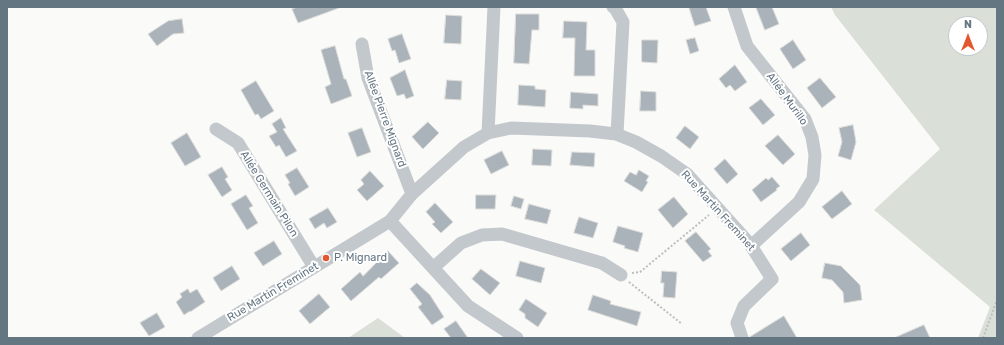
<!DOCTYPE html>
<meta charset="utf-8">
<style>
body{margin:0}
#map{position:relative;width:1004px;height:345px;overflow:hidden;background:#fafaf8;font-family:Rubik,sans-serif}
canvas{display:block}
.frame{position:absolute;inset:0;border:8px solid #657683;pointer-events:none}
.north{position:absolute;left:948px;top:16px;width:40px;height:40px;box-sizing:border-box;background:#fff;border:1px solid #c1c8cd;border-radius:50%;rotate:0deg;font-size:11px;font-weight:700;line-height:16px;text-align:center;color:#657683}
.north::after{content:'';display:block;margin:auto;width:14px;height:18px;background:#e4572e;clip-path:polygon(50% 0,100% 100%,50% 72%,0 100%)}
</style>
<div id="map">
<canvas width="1004" height="345"></canvas>
<div class="frame"></div>
<div class="north">N</div>
</div>
<script>
const ctx = document.querySelector('canvas').getContext('2d');
ctx.lineJoin = 'round';
function fill(path, color) {
  ctx.fillStyle = color;
  ctx.fill(path, 'evenodd');
}
function stroke(path, color, width, dash) {
  ctx.strokeStyle = color;
  ctx.lineWidth = width;
  ctx.lineCap = dash ? 'butt' : 'round';
  ctx.setLineDash(dash || []);
  ctx.stroke(path);
}
function write(font, color, halo, rows, align = 'center') {
  ctx.font = font + ' Rubik,sans-serif';
  ctx.lineWidth = 4;
  ctx.setLineDash([]);
  ctx.textBaseline = 'middle';
  ctx.strokeStyle = halo;
  ctx.fillStyle = color;
  for (const [text, x, y, turn = 0] of rows) {
    ctx.save();
    ctx.translate(x, y);
    ctx.rotate((+turn || 0) * Math.PI / 180);
    ctx.textAlign = isNaN(turn) ? turn : align;
    if (halo) ctx.strokeText(text, 0, 0);
    ctx.fillText(text, 0, 0);
    ctx.restore();
  }
}
const green = new Path2D(`
 M831,7H997V338H978L990,307L874,210L940,149L835,15ZM956,24H980V48H956Z
 M378,318L405,338H348Z`);
const building = new Path2D(`
 M298,7H338L339,8L298,23L292,9Z
 M689,7H706L711,21L695,26Z
 M756,7H772L779,24L765,30Z
 M516,14H539V30H532L529,64L514,63Z
 M446,15L462,16L461,44L444,43Z
 M182,19L184,33L173,34L157,46L148,34L168,21Z
 M564,21L587,22L586,50H595V76H574L575,38H563Z
 M402,34L411,59L399,63L395,50L392,51L388,39Z
 M695,38L699,51L690,54L686,40Z
 M642,40H658L657,63L642,62Z
 M793,40L806,60L793,69L780,49Z
 M335,46L344,79H346L352,96L331,104L325,87L331,84L321,50Z
 M735,65L747,82L735,91L730,85L726,88L719,79Z
 M405,70L414,96L406,99L404,94L397,96L390,78Z
 M820,78L836,97L822,108L807,88Z
 M447,80L462,81L461,100L445,99Z
 M256,81L274,111L261,119L258,114L255,115L241,90Z
 M519,85L535,86V89L546,90L545,107L518,105Z
 M641,91L656,92V111H640Z
 M571,92L598,94V106L583,105V109L570,108Z
 M761,99L775,115L763,125L749,108Z
 M281,118L286,128L283,129L297,151L286,157L279,145L276,147L269,136L277,132L272,124Z
 M428,122L439,133L423,149L412,137Z
 M853,125L856,142L851,160L838,156L842,142L839,128Z
 M685,126L699,137L690,149L676,138Z
 M362,128L371,152L357,157L348,133Z
 M187,133L201,157L185,166L171,143Z
 M778,135L795,154L783,165L765,146Z
 M533,149L552,150L551,166L532,165Z
 M502,151L509,165L491,174L484,160Z
 M572,152L595,153L594,167L570,165Z
 M725,159L738,174L727,184L714,169Z
 M222,167L228,177L225,179L232,190L222,197L208,175Z
 M297,168L309,187L295,196L288,184L290,183L285,175Z
 M639,170L649,176L646,181L648,182L642,192L624,181L630,172L636,175Z
 M370,171L384,186L367,201L357,190L364,184L361,180Z
 M772,177L780,186L776,189L777,190L761,202L752,190L766,178L768,180Z
 M842,191L852,204L832,219L822,207Z
 M246,195L253,206L249,208L258,223L247,230L231,204Z
 M476,195H496L495,209H476Z
 M514,196L524,199L521,209L511,206Z
 M674,197L688,214L673,228L658,210Z
 M435,203L453,222L441,233L432,224L435,222L426,212Z
 M529,204L551,210L547,224L525,219Z
 M328,208L337,222L327,228L324,223L315,229L309,219Z
 M579,217L598,223L593,238L574,233Z
 M618,226L643,233L638,252L624,248L625,246L613,242Z
 M696,232L711,249L708,251L712,256L703,262L685,241Z
 M801,233L810,245L791,261L781,249Z
 M274,241L282,254L263,266L254,253Z
 M388,251L399,263L381,279L379,277L351,301L341,289L360,272L363,276Z
 M520,261L545,268L541,283L516,276Z
 M825,263L841,266L860,285L862,300L844,303L843,292L832,280L822,278Z
 M232,266L240,279L221,291L213,278Z
 M481,269L500,283L490,295L472,279Z
 M662,271L677,272L675,298L663,297L664,283H661Z
 M417,283L430,295L444,317L432,325L418,307L422,304L410,289Z
 M188,289L190,293L197,289L205,302L190,312V311L184,315L176,302L182,297L180,294Z
 M319,294L330,307L310,324L299,311Z
 M593,295L611,301L610,304L641,312L637,326L588,310Z
 M526,299L547,313L538,327L525,318V314L519,310Z
 M157,313L165,327L149,336L140,323Z
 M784,316L797,338H750V337Z
 M456,321L468,338H451L444,329Z
 M924,325L930,338H894Z`);
const path = new Path2D(`
 M632,273L640,272L709,215
 M629,282L682,324
 M983,338L997,300`);
const street = new Path2D(`
 M613,7L615,8L623,22L617,134
 M734,7L747,46L805,119L812,137L815,155L813,179L799,202L751,246
 M362,44L368,78L412,194
 M216,129L238,143L314,267
 M488,133L494,7
 M390,221L468,306L517,338
 M433,268L461,243L482,235L502,234L602,263L621,275
 M198,338L390,221L412,194L464,147L488,133L511,128L590,131L616,134L636,142L661,156L687,174L750,244L772,279L744,306L737,323L742,338`);
const markers = [
 [326,258,4,"#e4572e"]
];
const streetNames = [
 ["Allée Murillo",787,99,54],
 ["Allée Pierre Mignard",385,119,70],
 ["Allée Germain Pilon",269,194,58],
 ["Rue Martin Freminet",718,211,48],
 ["Rue Martin Freminet",273,292,-31]
];
const poiNames = [
 ["P. Mignard",334,258]
];
fill(green, '#dadfd7');
fill(building, '#aab3b9');
stroke(building, '#dcdcda', 1);
stroke(path, '#bbbfc2', 2, [2, 2]);
stroke(street, '#c3c8cc', 13);
for (const [x, y, r, color] of markers) {
  const dot = new Path2D();
  dot.arc(x, y, r, 0, 2 * Math.PI);
  ctx.fillStyle = color;
  ctx.fill(dot);
  stroke(dot, '#fff', 1.5);
}
write('11px', '#657683', '#fff', streetNames);
write('11px', '#657683', '#fff', poiNames, 'left');
</script>
